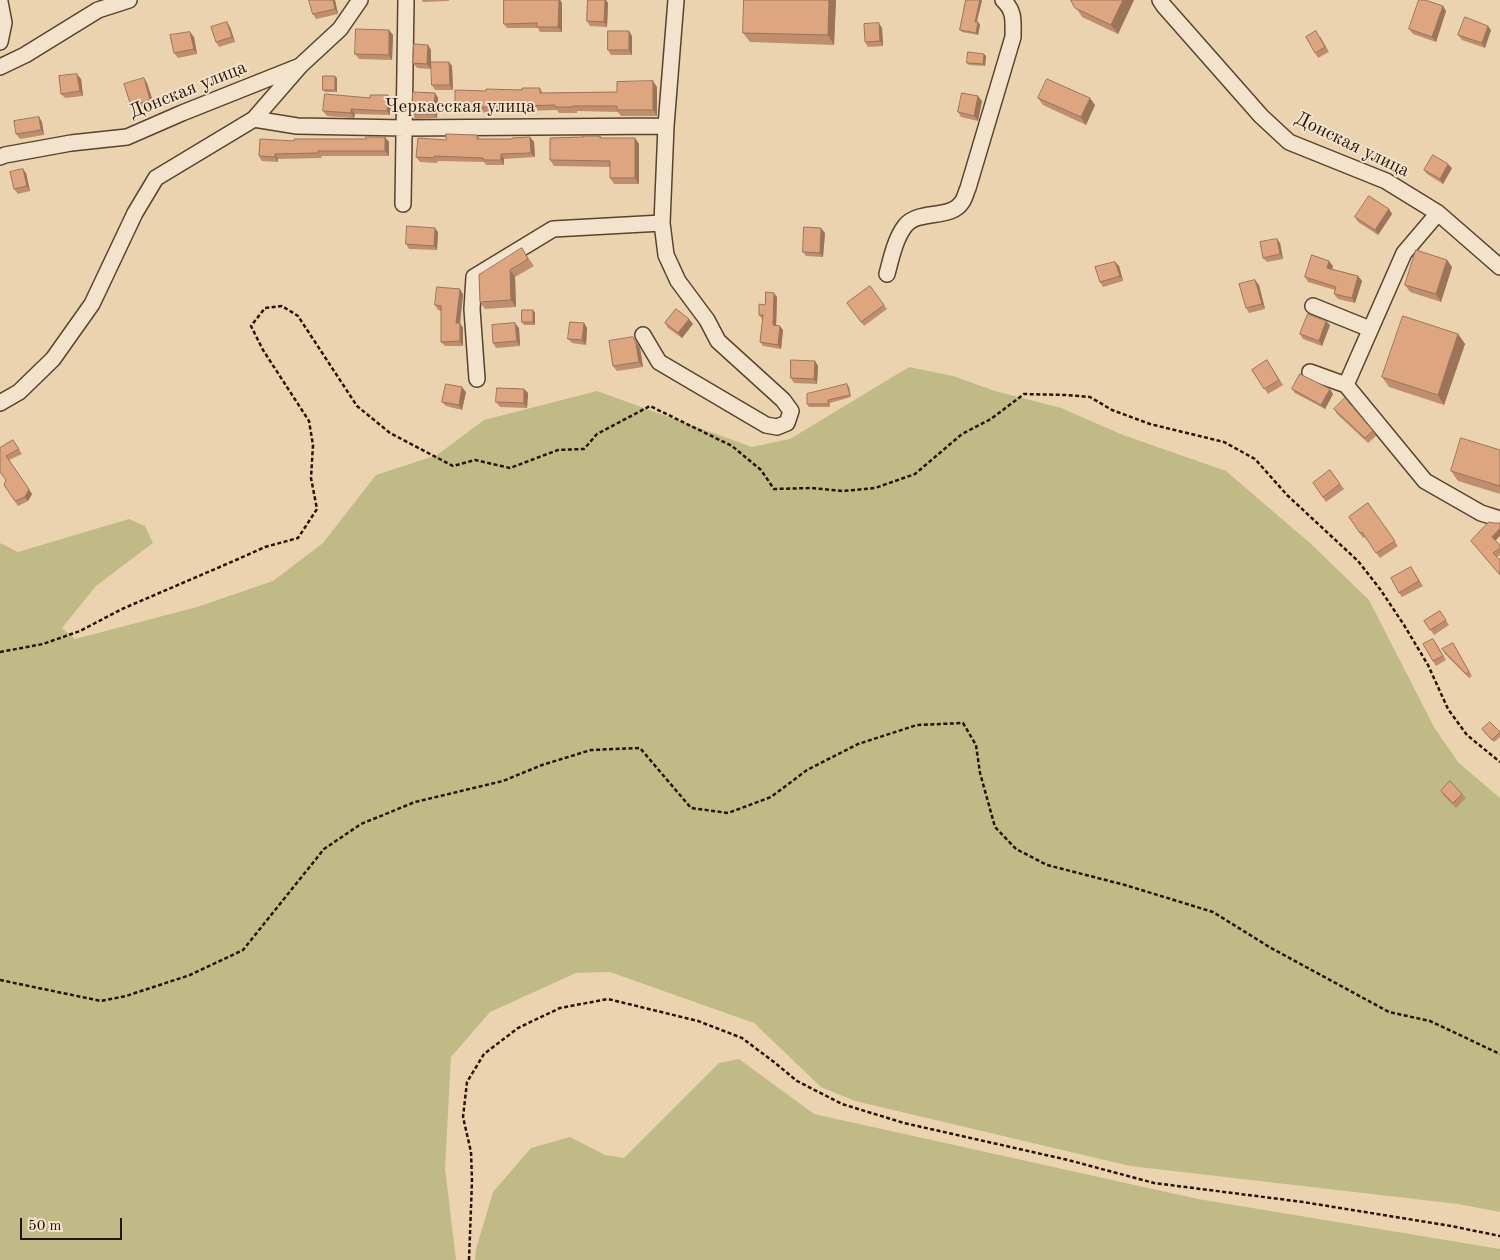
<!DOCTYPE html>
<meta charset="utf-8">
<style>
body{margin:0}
#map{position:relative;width:1500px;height:1260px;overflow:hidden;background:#ecd3b0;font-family:"Old Standard TT",serif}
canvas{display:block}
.scale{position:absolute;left:20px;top:1218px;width:102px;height:22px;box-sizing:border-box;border:2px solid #281301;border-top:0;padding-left:6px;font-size:15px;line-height:18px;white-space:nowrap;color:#281301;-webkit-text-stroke:4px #f3e2cc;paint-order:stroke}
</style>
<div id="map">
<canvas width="1500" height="1260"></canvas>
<div class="scale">50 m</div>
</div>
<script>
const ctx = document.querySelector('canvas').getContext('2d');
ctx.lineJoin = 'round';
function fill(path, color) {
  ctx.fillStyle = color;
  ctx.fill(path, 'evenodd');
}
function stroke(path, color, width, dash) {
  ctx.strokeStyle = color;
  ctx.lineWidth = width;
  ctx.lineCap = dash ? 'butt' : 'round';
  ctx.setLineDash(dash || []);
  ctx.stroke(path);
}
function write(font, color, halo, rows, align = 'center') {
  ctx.font = font + ' "Old Standard TT",serif';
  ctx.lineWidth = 4;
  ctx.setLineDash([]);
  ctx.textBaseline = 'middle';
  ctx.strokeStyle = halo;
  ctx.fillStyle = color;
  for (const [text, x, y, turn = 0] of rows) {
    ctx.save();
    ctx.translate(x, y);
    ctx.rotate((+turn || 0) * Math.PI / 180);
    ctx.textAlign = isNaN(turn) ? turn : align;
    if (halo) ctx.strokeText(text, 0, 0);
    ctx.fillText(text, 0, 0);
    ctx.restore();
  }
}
const green = new Path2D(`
 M909,367L953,376L995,391L1061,408L1123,435L1226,471L1311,544L1369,600L1435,729L1459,763L1500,798V1212L1458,1204L1130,1166L855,1101L821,1087L754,1023L610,972L576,973L490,1012L451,1057L445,1168L456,1260H0V543L18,552L129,519L145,526L153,543L96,586L62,628L75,639L197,607L273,581L323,543L376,475L437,455L484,420L597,391L752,447L790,439Z
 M739,1059L814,1114L1198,1199L1500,1249V1260H475L476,1249L493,1192L531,1148L570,1137L605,1155L624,1158L719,1063Z`);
const path = new Path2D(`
 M0,652L43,644L80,631L122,609L236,560L265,547L298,538L317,509L311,478L313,445L309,421L263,350L251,326L265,308L282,306L298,316L357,406L390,433L453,466L475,460L510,468L558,450L584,449L597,434L650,406L732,446L761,470L774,489L812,488L843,491L875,488L915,474L962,434L991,419L1024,394L1066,395L1090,397L1112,410L1150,424L1224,442L1255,459L1287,495L1358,561L1380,589L1404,625L1428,665L1448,709L1467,735L1500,762
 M0,980L101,1001L126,996L190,975L243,950L324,849L361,824L415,802L503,781L542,765L591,750L640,748L691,808L728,813L771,797L807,770L858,744L917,725L963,723L976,745L980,773L995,827L1016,849L1047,865L1125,885L1213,912L1271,948L1389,1012L1430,1021L1500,1054
 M469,1260L472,1181L471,1152L463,1117L467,1082L484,1054L518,1028L560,1008L608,999L698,1021L742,1038L774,1062L797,1081L842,1104L904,1123L1068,1160L1154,1183L1303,1202L1451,1226L1500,1236`);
const minor = new Path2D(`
 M1160,0L1164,6L1261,116L1289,142L1386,181L1438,213L1500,267
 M0,2L4,23L0,42
 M0,67L25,55L98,10L129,0
 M254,119L297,126L405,128L666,126
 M0,157L5,155L71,143L127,137L182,113L300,66L340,29L360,0
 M403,204L406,0
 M887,274C891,259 895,239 905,226C918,209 951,220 962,202C965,198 966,192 968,188L1013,37C1013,21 1015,11 1003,0
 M1313,306L1370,329
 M643,335L659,362L766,425L777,427L787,423L791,411L783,400L718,341L707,320L678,281L666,255L662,223L666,126L676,0
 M1310,372L1346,385L1425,481L1481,513L1500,519
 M477,379L472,309L474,277L553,229L662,223
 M1346,385L1404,253L1438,213
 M0,403L19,392L53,359L92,304L135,213L156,178L254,119L300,66`);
const wall = new Path2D(`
 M335,0L338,14L316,19L313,14Z
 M422,0H449V1L423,2Z
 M504,0H560L562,3V32H540L538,28H507L504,24Z
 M588,0H606L608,3L607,27L590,26L587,21Z
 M836,0L834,45L750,42L743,33Z
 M966,0H982L977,22H978L980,25L978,35L962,32L960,30Z
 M1071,0H1134L1118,34L1082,17Z
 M1443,6L1446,11L1436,42L1413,34L1409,29Z
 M230,27L235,42L219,47L216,42Z
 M882,28L883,46L868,47L865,42Z
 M389,30L393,35L392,60L359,59L355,54Z
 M1491,30L1485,48L1462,40L1458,35Z
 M632,36V55H611L608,50Z
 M1320,36L1329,52L1318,58L1315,53Z
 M194,37L197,54L178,58L174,53Z
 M428,45L431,50V69L417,68L413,63Z
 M984,54L986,56L985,66L969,65L967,63Z
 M449,62L452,66L453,90H435L432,85Z
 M337,78V92H325L323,90Z
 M81,79L83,96L65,98L61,94Z
 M147,83L154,105L134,111L131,106Z
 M657,87V116H621L618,112L577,111V113H559L557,110L459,113L455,108L486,91L522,90L540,88L543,93L617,92Z
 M435,93L438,98L437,118L415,119L412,114Z
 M388,95L391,100L390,115L355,114L354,118L327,116L323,111L370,98Z
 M1038,98L1095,105L1086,125L1043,105Z
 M982,101L978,121L961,117L958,112Z
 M39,117L42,122L44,135L20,139L16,134Z
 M477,135L480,139H512L530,137L534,142L535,157L504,159V165H486L484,162L438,161L437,163L420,162L416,157L446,140Z
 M600,136L602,138H635L639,144V184H614L610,178V167L554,166L550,160L583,137Z
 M385,137L389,142V156H321L322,158L278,159V162L262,161L259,156L294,141L366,139Z
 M1452,168L1443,184L1427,174L1424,170Z
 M26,173L30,191L18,194L14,189Z
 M1389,209L1392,214L1378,235L1358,222L1355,217Z
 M438,232L437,250L409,249L406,244Z
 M825,233L823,257L806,256L803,252Z
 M1280,243L1283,259L1267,262L1263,258Z
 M527,256L534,266L515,277L516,307L485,309L480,302L479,275Z
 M1447,260L1452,267L1441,302L1410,292L1405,285Z
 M1115,262L1119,266L1123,281L1103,287L1100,282Z
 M1333,266L1332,269L1358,276L1362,281L1355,303L1338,299L1334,294L1335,290L1308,282L1305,277Z
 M1259,285L1265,309L1249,313L1246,308Z
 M870,286L887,309L864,326L847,303Z
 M463,294L460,323L463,328V346H445L441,342V311L438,310L435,305Z
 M777,297L776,325L783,330L781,349L763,346L760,342L763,319H762L759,315L765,305Z
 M533,310L535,313V325H524L522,322Z
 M584,323L587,328L586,345L572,343L568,339Z
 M665,323L693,324L682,338L668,328Z
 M1330,325L1322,346L1303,339L1300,334Z
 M519,328L520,346L496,348L493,343Z
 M1458,334L1465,344L1444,405L1389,387L1382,377Z
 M640,348L643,367L617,371L613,366Z
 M1267,360L1283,385L1268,394L1252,370Z
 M815,361L818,366L817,384L794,383L791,378Z
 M849,386L851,397L830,403V407H809L807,404Z
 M524,389L528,393L527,408L500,407L496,402Z
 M1292,389L1333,394L1325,409L1295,393Z
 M466,392L462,410L446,406L442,402Z
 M1334,409L1373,431L1376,436L1368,443L1337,414Z
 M13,440L22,454L9,460L32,494L28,501L18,506L4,485L6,480L0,448Z
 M1500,450V494L1458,481L1451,471Z
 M1330,470L1344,489L1326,502L1313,483Z
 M1368,503L1398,546L1380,558L1365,537L1363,538L1349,517Z
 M1471,541L1500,545V555L1497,557L1500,560V575Z
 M1411,567L1423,586L1402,597L1399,593Z
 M1440,611L1449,625L1434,635L1424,621Z
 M1436,643L1446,660L1436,666L1433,661Z
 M1455,647L1472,676L1469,678L1445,654L1442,649Z
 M1484,732H1500V737L1494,742Z
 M1441,791L1462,794L1466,798L1456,808L1444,796Z`);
const shadedWall = new Path2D(`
 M333,0H335L338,14L335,9Z
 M559,0H560L562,3V32L558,27Z
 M605,0H606L608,3L607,27L604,22Z
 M829,0H836L834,45L828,35Z
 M980,0H982L976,24L975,22Z
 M1123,0H1134L1118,34L1111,25Z
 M1443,6L1446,11L1436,42L1432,37Z
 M227,22L230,27L235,42L232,37Z
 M978,22L980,25L978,35L976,33Z
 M879,23L882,28L883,46L880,41Z
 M1488,26L1491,30L1485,48L1482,43Z
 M389,30L393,35L392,60L389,55Z
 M629,31L632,36V55L629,50Z
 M190,32L194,37L197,54L194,49Z
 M428,45L431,50V69L427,64Z
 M984,54L986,56L985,66L983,64Z
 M449,62L452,66L453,90L450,85Z
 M77,74L81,79L83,96L80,91Z
 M335,76L337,78V92L335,90Z
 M144,78L147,83L154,105L150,100Z
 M653,81L657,87V116L653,110Z
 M435,93L438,98L437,118L434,114Z
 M388,95L391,100L390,115L387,111Z
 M978,96L982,101L978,121L974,116Z
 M1090,98L1095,105L1086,125L1081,117Z
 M351,109L355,114L354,118L351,113Z
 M39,117L42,122L44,135L41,130Z
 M385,137L389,142V156L385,151Z
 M530,137L534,142L535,157L531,153Z
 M635,138L639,144V184L635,178Z
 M275,154L278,159V162L275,157Z
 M501,154L504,159V165L501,160Z
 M1448,164L1452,168L1443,184L1440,179Z
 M23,169L26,173L30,191L27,186Z
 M1389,209L1392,214L1378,235L1375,230Z
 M435,228L438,232L437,250L434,246Z
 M821,228L825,233L823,257L820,253Z
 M1277,239L1280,243L1283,259L1280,254Z
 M1447,260L1452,267L1441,302L1436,294Z
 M1329,261L1333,266L1331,273L1327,268Z
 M1115,262L1119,266L1123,281L1120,276Z
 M510,270L515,277L516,307L511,300Z
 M1358,276L1362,281L1355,303L1352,298Z
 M1255,280L1259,285L1265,309L1262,304Z
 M460,289L463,294L460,323L463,328V346L460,341L456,323Z
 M774,293L777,297L776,329L773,325Z
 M533,310L535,313V325L533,322Z
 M689,319L693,324L682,338L678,333Z
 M1326,321L1330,325L1322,346L1319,341Z
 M515,323L519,328L520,346L517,341Z
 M584,323L587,328L586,345L582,340Z
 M780,326L783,330L781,349L778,345Z
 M1458,334L1465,344L1444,405L1438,395Z
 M633,337L640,348L643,367L639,362Z
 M815,361L818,366L817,384L814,379Z
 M462,387L466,392L462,410L459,405Z
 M524,389L528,393L527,408L524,403Z
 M1330,389L1333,394L1325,409L1321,405Z
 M6,456L32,494L28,501L25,497Z
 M1500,528V536L1495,541L1492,537Z`);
const building = new Path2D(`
 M309,0H333L335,9L313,14Z
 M504,0H559L558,27H537V23L504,24Z
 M588,0H605L604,22L587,21Z
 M744,0H829L828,35L743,33Z
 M966,0H980L975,22H978L976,33L960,30Z
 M1071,0H1123L1111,25L1075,8Z
 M1419,0H1425L1443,6L1432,37L1409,29Z
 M1465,17L1488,26L1482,43L1458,35Z
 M227,22L232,37L216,42L211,27Z
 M879,23L880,41L865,42L864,24Z
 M356,29L389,30V55L355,54Z
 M608,31H629V50H608Z
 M1316,31L1325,47L1315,53L1306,37Z
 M190,32L194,49L174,53L170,35Z
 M414,44L428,45L427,64L413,63Z
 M968,52L984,54L983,64L967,63Z
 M431,62H449L450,85H432Z
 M77,74L80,91L61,94L59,76Z
 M323,76H335V90H323Z
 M144,78L150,100L131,106L124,84Z
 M1047,79L1090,98L1081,117L1038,98Z
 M653,81V110H617V106H573V107H555V105L455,108V90L486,91V89L522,90V88H540V93L617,92V82Z
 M413,92L435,93L434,114H412Z
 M962,93L978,96L974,116L958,112Z
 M325,94L370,98V95H388L387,111L351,109V113L323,111Z
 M39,117L41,130L16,134L14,121Z
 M446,134L477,135V139H512V138L530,137L531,153L501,154V160H483V158L434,156V158L416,157L418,138L446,140Z
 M583,136H600V138H635V178H610V161L550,160V138L583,137Z
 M366,137H385V151H318V153L275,154V157L259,156L260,139L294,141V139H366Z
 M1433,155L1448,164L1440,179L1424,170Z
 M23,169L27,186L14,189L10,172Z
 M1369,196L1389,209L1375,230L1355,217Z
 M407,226L435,228L434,246L406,244Z
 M804,227L821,228L820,253L803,252Z
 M1277,239L1280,254L1263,258L1260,242Z
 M522,248L528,259L510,270L511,300L480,302L479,275Z
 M1416,250L1447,260L1436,294L1405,285Z
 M1312,255L1329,261L1327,268L1358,276L1352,298L1334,294L1336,287L1305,277Z
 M1115,262L1120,276L1100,282L1095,267Z
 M1255,280L1262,304L1246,308L1239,284Z
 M870,286L884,305L861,322L847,303Z
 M437,287L460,289L456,323H460V341L441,342V306L435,305Z
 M766,292L774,293L773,325L780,326L778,345L760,342L763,315H759V304L765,305Z
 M676,309L689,319L678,333L665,323Z
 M522,310H533V322H522Z
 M1308,314L1326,321L1319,341L1300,334Z
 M1403,316L1458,334L1438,395L1382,377Z
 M570,322L584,323L582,340L568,339Z
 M515,323L517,341L493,343L492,325Z
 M633,337L636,343L639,362L613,366L609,341Z
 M791,360L815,361L814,379L791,378Z
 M1267,360L1279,380L1264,389L1252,370Z
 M1300,374L1330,389L1321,405L1292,389Z
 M446,384L462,387L459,405L442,402Z
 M847,384L850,395L828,400V404H807V394Z
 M497,388L524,389V403L496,402Z
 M1345,398L1373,431L1365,438L1334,409Z
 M1461,438L1500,450V486L1451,471Z
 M13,440L19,449L6,456L29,489L25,497L15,501L4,485L6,480L0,472V448Z
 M1330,470L1340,484L1323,497L1313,483Z
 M1368,503L1395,541L1376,553L1362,532L1360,533L1349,517Z
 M1489,522L1494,523H1500V528L1492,537L1500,545V548L1493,553L1500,560V575L1471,541Z
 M1411,567L1419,581L1399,593L1391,578Z
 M1440,611L1446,620L1430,630L1424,621Z
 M1433,639L1443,656L1433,661L1423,644Z
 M1453,643L1469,672L1466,674L1442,649Z
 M1490,722L1500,732L1492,740L1482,729Z
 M1450,781L1462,794L1453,803L1441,791Z`);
const streetNames = [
 ["Донская улица",188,90,-22],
 ["Черкасская улица",460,107],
 ["Донская улица",1352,145,26]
];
fill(green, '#c0ba86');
stroke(minor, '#59432d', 18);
stroke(path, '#281301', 2.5, [4, 2.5]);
stroke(minor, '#f3e2cc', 15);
fill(wall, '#be8e6e');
fill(shadedWall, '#9b745a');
fill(building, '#dda580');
stroke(building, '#9b745a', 1);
write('19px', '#281301', '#f3e2cc', streetNames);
</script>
